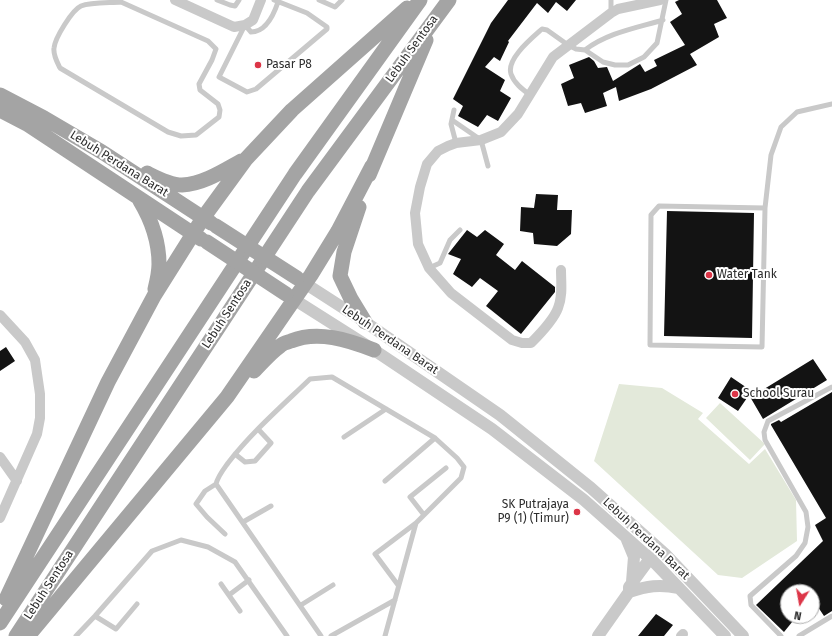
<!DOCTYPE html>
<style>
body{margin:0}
#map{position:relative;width:832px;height:636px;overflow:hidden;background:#fff;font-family:"Fira Sans",sans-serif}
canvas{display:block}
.north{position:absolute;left:780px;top:584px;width:40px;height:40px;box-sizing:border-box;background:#fff;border:1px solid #ababab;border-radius:50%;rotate:191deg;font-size:11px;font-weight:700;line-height:16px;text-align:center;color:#2c2c2c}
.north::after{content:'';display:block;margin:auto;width:14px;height:18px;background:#dc3547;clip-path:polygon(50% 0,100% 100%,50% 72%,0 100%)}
</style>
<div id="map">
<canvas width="832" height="636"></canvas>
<div class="north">N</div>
</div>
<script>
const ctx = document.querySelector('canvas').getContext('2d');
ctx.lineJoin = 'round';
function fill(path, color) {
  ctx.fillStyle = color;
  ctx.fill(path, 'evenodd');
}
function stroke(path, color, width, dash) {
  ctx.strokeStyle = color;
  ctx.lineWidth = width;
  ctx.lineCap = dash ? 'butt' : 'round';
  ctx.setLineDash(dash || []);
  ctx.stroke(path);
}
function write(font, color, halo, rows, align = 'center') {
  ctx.font = font + ' "Fira Sans",sans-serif';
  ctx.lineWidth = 4;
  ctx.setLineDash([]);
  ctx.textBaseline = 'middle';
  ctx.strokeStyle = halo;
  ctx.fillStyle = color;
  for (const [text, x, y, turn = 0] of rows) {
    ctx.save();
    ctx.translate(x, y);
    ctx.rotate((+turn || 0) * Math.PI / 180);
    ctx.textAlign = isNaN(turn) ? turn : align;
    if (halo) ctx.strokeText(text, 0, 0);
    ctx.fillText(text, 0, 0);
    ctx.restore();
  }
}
const green = new Path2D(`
 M619,384L662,388L703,413L698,419L749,464L765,449L796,500L797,541L742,578L718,575L594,461Z
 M720,403L765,444L750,460L706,418Z`);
const building = new Path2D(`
 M508,0H576L567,11L556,2L548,13L537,3L508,41L509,42L500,61L494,57L485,67L505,80L500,91L511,98L498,121L487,115L478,127L458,116L463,106L453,99L491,23Z
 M679,0H717L727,18L714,24L719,37L690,54L697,65L651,89L619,101L616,87L603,93L607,106L585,113L581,103L568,106L561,84L574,78L569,65L589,57L594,61L598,68L607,67L613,81L640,64L645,72L657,66L654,60L685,45L670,22L682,14L675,2Z
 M536,194L558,195L557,210H572L571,234L557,246L534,244L533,233L520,231L521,207L534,208Z
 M667,211L754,213L752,338L664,336Z
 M467,230L477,237L485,230L504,244L496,255L515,270L522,261L555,287V292L521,334L486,306L498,291L480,278L472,287L453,274L461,259L448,254Z
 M6,347L15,361L0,371V351Z
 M813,359L827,380L763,419L749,395L738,411L718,398L731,377L756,394Z
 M832,392V611L824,616L812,598V592H788V616H797L784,632L756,605L823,541L815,525L826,518L771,425V424L779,420L781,422Z
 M656,614L673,625L664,636H638Z`);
const service = new Path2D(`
 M217,0L230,5L235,6L239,0
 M274,0L307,13L327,27V29L256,89L247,92L219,77L245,25L251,32C266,32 274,14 278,2
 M319,0L335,7L342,0
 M121,2L208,41L216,49L212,60L199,84L200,90L218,104L220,110L219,117L196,135L181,136L168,132L60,68C57,62 53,55 54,48C55,38 72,10 81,6C91,2 110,3 121,2Z
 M611,13V0
 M585,50C607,33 636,28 663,20
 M530,95C522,89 514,83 511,74C506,59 532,38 542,29L547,30L568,45L576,49L585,50L603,62L615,65H628L644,57L657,43L666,0
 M454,110L451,124L456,143
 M452,120L481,140L488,166
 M765,208L659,206L651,215L650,345L762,347L765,208L771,155L781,127L797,112L832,104
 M429,268L440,263L450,240L460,230
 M344,437L386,409
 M235,454L245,462L255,461L271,443L258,429
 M385,481L435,438
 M216,484L205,491L196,504L207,517L225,534
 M424,515L410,497L446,468
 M243,522L271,506
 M221,584L240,611
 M398,585L375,554L416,523
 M229,595L249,580
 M301,605L333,585
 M95,616L116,629L137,604
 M76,636L95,616L152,551L181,540L208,547L235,562L287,636
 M321,636L216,484C218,476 223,470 228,463C252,432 282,406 310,379L332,377L435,438L457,458L464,467L461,478L416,523L385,636
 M331,636L395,600
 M781,636L751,605L750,596L796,556L805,543L808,527L806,512L765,440L764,432L768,421L832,387
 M799,636L832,616`);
const minor = new Path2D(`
 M175,0L234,27L245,25L253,20L261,0
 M561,270C561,282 563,296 558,308C554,319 539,335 531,343H522L512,340L451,293L429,268L418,244L415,213L420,187L427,164L438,151L448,146L456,143L481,140L501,132L518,114L553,57L611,13L618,9L660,0
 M0,315L25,342L35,360L40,394V418L37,434L0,518
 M0,457L17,481
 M681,636L683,634`);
const tertiary = new Path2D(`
 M306,284L365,322L500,415L591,488L665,554L743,636
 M295,300L374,350L492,429L584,500L655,563L725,636
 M627,540L634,557L632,582
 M629,592C647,586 659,584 679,588
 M598,636L629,592V587L654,553`);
const primary = new Path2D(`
 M0,95L44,118L102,152L211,223
 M0,110L27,124L201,239
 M147,173C157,178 170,185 182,185C203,184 223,171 241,161
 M369,175L426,40
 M140,201C152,221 159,240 159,264C159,272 157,281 155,289
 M359,207L344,252L340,276L351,299L365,322
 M254,371C262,363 270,353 280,346C283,343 288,342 291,341C318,330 348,340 374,350
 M6,599L108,382L154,296L203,218L246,159L292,110L407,8
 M0,623L295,174L420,0
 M16,636L308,191L449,0
 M28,636L227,397L311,275L338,231L372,166`);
const primaryBridge = new Path2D(`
 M216,226L297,278
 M207,242L286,294`);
const markers = [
 [258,65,4,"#dc3547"],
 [709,275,4,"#dc3547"],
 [735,394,4,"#dc3547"],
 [577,512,4,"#dc3547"]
];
const streetNames = [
 ["Lebuh Sentosa",412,49,-54],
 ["Lebuh Perdana Barat",119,164,32],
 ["Lebuh Sentosa",227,314,-57],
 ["Lebuh Perdana Barat",390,340,34],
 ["Lebuh Perdana Barat",646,539,43],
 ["Lebuh Sentosa",49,585,-57]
];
const poiNames = [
 ["Pasar P8",266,65],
 ["Water Tank",717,275],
 ["School Surau",743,394],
 ["SK Putrajaya",569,505,"right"],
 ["P9 (1) (Timur)",569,519,"right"]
];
fill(green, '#e3e9da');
fill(building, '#131313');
stroke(service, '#c9c9c9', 5);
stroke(minor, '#c9c9c9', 10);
stroke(tertiary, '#c9c9c9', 12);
stroke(primary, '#a4a4a4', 15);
stroke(primaryBridge, '#a4a4a4', 15);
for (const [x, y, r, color] of markers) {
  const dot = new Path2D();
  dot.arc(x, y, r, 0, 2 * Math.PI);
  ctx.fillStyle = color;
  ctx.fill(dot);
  stroke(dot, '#fff', 1.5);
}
write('12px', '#2c2c2c', '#fff', streetNames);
write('12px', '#2c2c2c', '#fff', poiNames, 'left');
</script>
